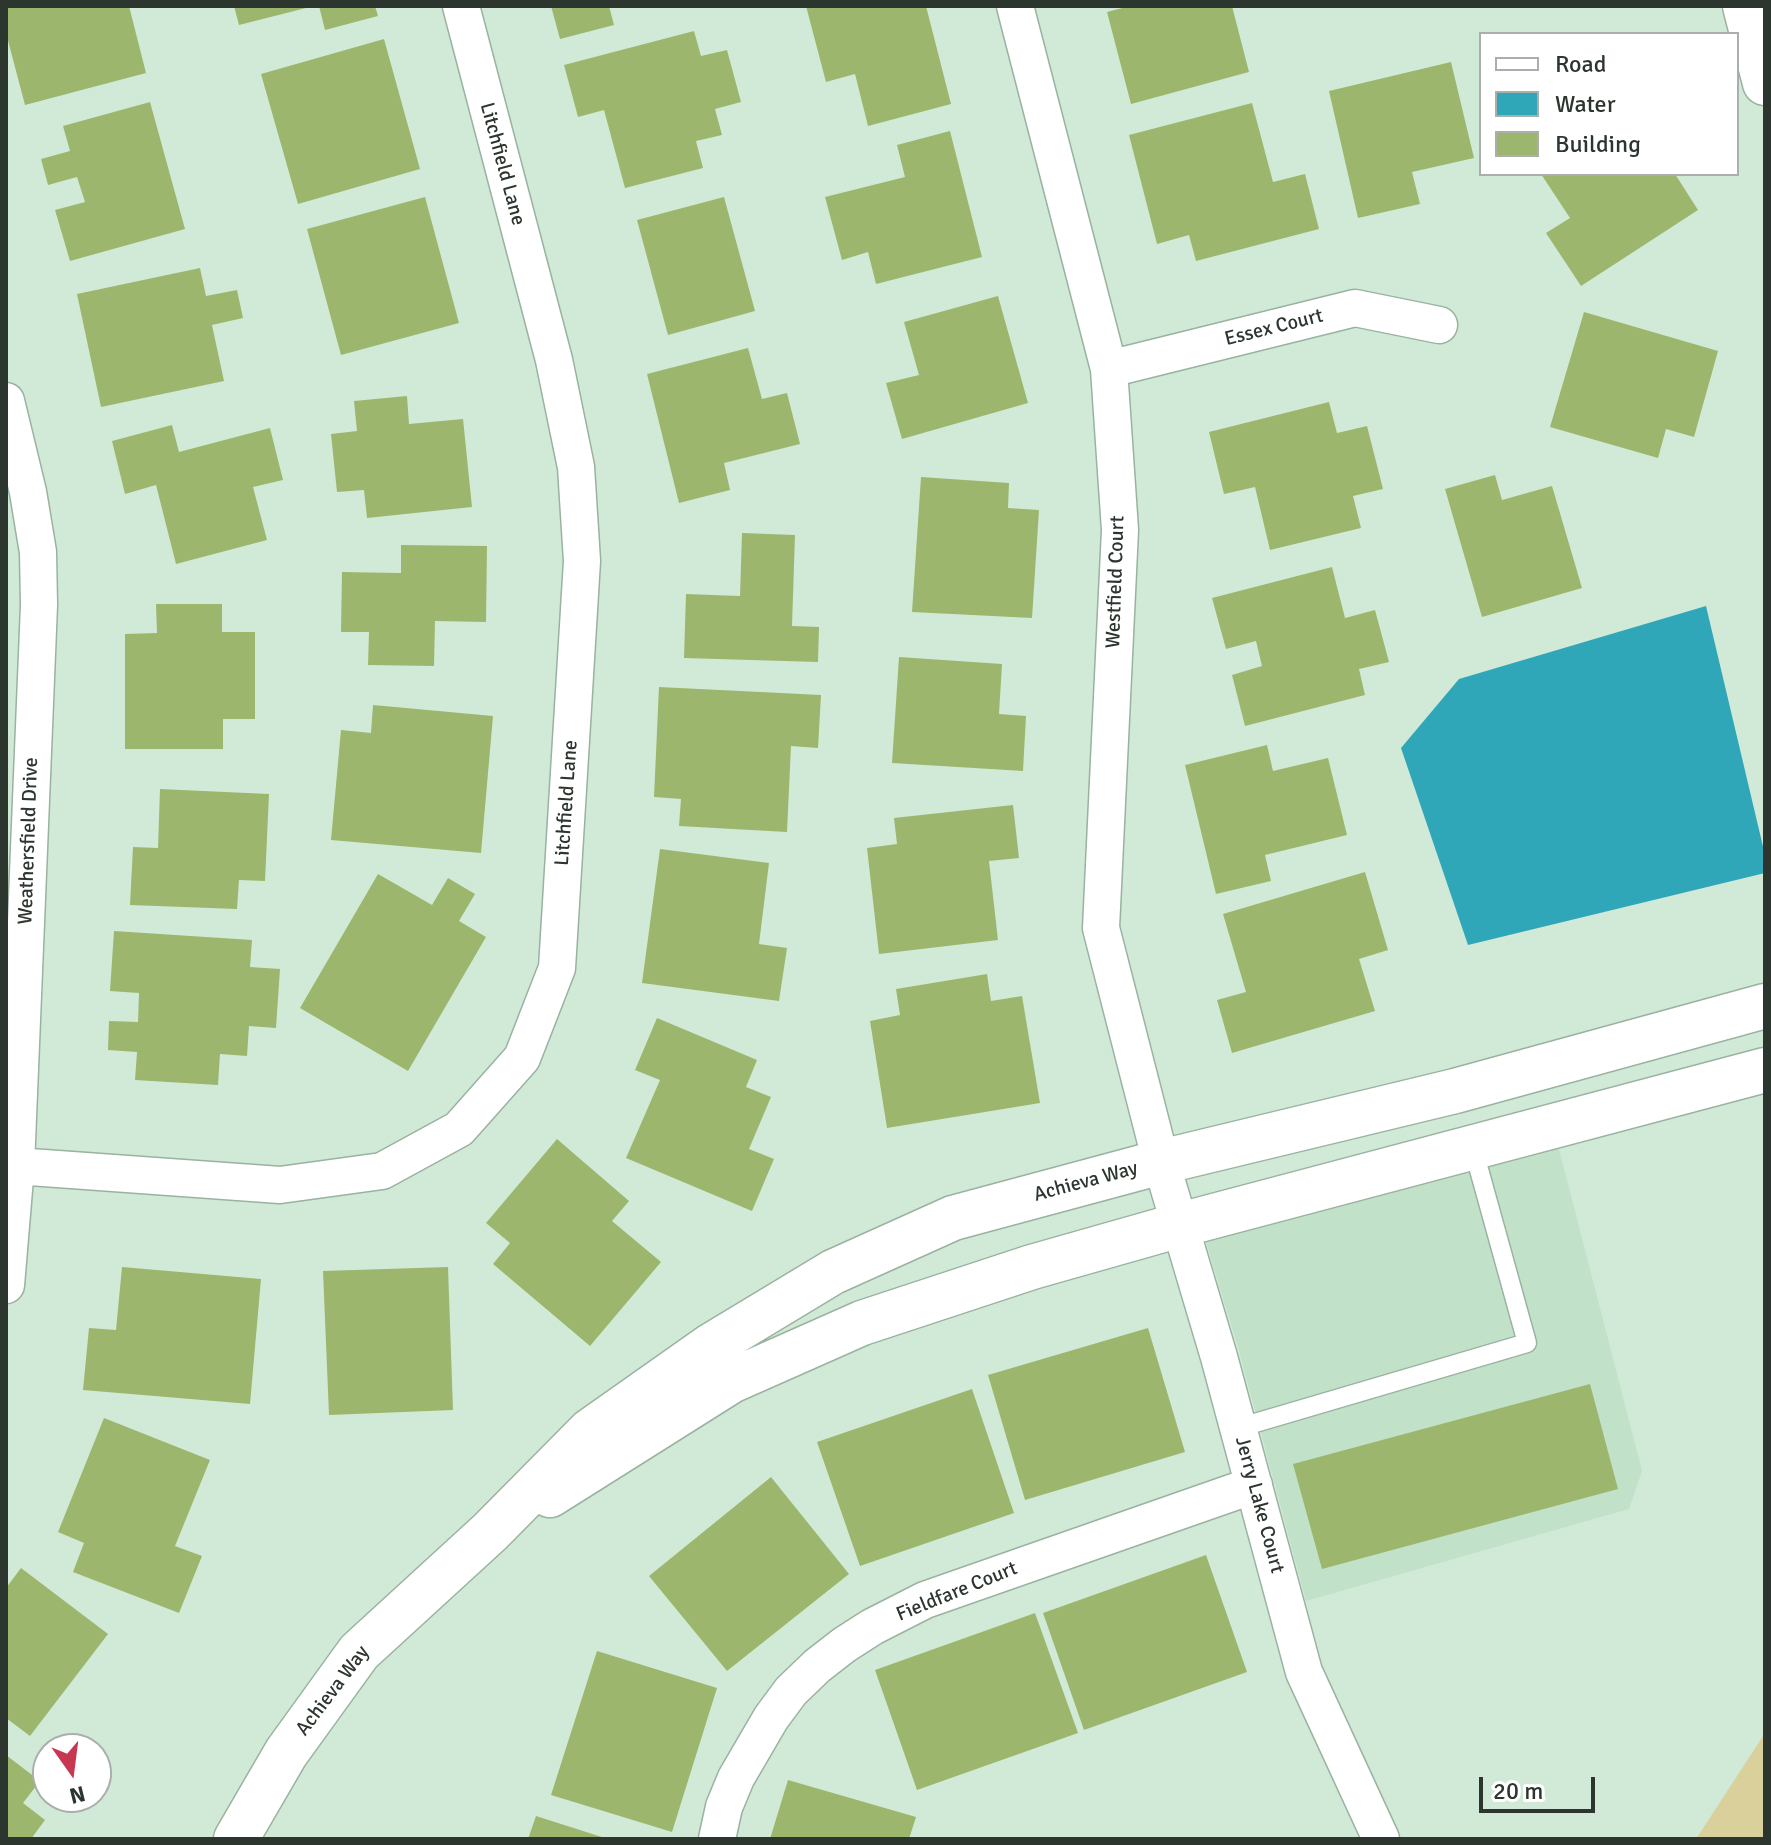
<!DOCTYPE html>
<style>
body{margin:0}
#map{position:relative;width:1771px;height:1845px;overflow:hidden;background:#d1ead7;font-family:Signika,sans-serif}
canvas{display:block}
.frame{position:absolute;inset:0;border:8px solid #2c362f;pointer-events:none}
.legend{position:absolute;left:1479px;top:32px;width:260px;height:144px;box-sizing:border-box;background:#fff;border:2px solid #abafac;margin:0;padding:10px 14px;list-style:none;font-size:24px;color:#2c362f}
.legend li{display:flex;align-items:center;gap:16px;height:40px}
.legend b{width:40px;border:2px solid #abafac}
.north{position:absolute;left:32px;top:1733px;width:80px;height:80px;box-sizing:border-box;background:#fff;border:2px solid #abafac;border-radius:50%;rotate:166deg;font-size:22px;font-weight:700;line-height:32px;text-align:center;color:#2c362f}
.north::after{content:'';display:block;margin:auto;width:28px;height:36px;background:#c73751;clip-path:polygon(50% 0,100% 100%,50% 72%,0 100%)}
.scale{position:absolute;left:1479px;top:1777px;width:116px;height:36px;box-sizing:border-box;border:4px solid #2c362f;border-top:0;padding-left:10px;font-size:24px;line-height:28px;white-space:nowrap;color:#2c362f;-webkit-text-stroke:6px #fff;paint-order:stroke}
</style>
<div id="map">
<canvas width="1771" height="1845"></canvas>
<div class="frame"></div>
<ul class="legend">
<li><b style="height:10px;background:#fff"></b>Road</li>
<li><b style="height:22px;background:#30a7b8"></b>Water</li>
<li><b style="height:22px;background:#9cb76d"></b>Building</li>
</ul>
<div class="north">N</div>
<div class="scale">20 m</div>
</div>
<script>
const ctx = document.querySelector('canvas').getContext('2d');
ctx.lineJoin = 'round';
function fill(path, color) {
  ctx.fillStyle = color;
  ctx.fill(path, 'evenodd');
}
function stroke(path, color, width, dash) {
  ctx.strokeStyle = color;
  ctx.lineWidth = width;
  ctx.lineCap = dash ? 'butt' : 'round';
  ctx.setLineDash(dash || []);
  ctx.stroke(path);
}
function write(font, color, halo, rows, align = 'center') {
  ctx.font = font + ' Signika,sans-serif';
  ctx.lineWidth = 8;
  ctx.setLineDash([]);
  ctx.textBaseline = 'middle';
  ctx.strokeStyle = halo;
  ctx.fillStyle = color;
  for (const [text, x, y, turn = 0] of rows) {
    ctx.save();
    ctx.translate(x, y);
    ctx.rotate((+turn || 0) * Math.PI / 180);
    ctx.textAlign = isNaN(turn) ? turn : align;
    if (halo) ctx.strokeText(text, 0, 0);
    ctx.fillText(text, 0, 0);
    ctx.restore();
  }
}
const built = new Path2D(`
 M1559,1149L1642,1471L1629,1509L1306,1601L1239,1351L1206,1242Z`);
const green = new Path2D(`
 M1765,1733V1839H1696Z`);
const water = new Path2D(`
 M1706,606L1765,855V873L1468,945L1401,748L1459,679Z`);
const building = new Path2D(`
 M6,6H129L146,73L25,105L6,33Z
 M234,6H310V7L239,25Z
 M319,6H375L378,16L325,30Z
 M551,6H609L614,25L560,39Z
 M806,6H926L951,104L868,126L855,74L826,82Z
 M1130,6H1232L1249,72L1131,104L1107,12Z
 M694,31L701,56L727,50L741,102L715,109L722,135L696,141L703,168L625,188L604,110L578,117L564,65Z
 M384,39L420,169L298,204L261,74Z
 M1451,62L1474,158L1412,172L1420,204L1358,218L1329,91Z
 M150,102L185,229L70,261L55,210L85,202L77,177L48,185L41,159L70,151L63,126Z
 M1252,103L1273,182L1305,174L1319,229L1196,261L1189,235L1157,244L1129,135Z
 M950,131L982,257L876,284L868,252L842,260L825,197L905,177L897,145Z
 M1541,174H1675L1698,210L1581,286L1546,233L1570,218Z
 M425,197L459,323L341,355L307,229Z
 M724,197L755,311L668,335L637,220Z
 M200,268L206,296L237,290L243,318L212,325L224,381L101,407L77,294Z
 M998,296L1028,403L902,439L886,383L919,375L904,322Z
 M1584,312L1718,351L1694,437L1666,429L1658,458L1550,427Z
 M748,348L762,399L787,393L800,444L724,463L730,490L679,503L647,374Z
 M407,396L409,424L463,419L472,507L367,518L364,490L337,492L331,434L357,431L354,401Z
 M1329,402L1337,433L1367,426L1383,489L1353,496L1361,528L1270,550L1255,487L1224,494L1209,432Z
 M172,425L179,452L270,428L283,480L253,487L267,540L176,564L156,485L125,494L112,441Z
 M1495,475L1502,500L1552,486L1582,588L1482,617L1445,489Z
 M921,477L1009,483L1008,508L1039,510L1032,618L912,612Z
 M742,533L795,535L792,626L819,627L818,662L684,658L686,594L740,596Z
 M401,545L487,546L486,622L435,621L434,666L368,665L369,632H341L342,572L401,573Z
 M1332,567L1345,618L1375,610L1389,662L1359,669L1365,695L1245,726L1232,675L1262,666L1256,641L1226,649L1212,598Z
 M156,604H222V632H255V719H223V749H125V634L157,633Z
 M899,657L1002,664L999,714L1026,716L1023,771L892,763Z
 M659,687L821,695L818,748L791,746L787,832L679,826L681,799L654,797Z
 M373,705L493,716L481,853L331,840L341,730L371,733Z
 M1267,745L1273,771L1328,758L1347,835L1265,855L1271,881L1216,894L1185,765Z
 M160,789L269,794L265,881L239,880L237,909L130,905L133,847L158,848Z
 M1013,805L1019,858L989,861L998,940L879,954L867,848L897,844L894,818Z
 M660,849L769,863L759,944L787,948L779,1001L642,983Z
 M1365,872L1388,950L1359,959L1375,1011L1232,1053L1217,1000L1246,992L1223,914Z
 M378,874L432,905L448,878L475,894L459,921L486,937L408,1071L300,1008Z
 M114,931L252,940L250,967L280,969L276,1028L249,1026L247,1056L220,1054L218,1085L135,1080L137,1052L108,1050L109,1021L138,1022L139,993L110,991Z
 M987,974L991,1001L1022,996L1040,1103L887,1128L870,1021L900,1015L896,989Z
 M657,1018L757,1060L746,1087L771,1097L749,1149L774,1159L752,1211L626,1158L660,1080L635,1070Z
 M557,1139L629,1201L612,1221L661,1262L590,1346L493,1264L510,1243L486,1223Z
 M122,1267L261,1279L250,1404L83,1390L89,1328L116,1330Z
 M448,1267L453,1410L329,1415L323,1271Z
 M1148,1328L1185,1452L1025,1500L988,1375Z
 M1590,1384L1618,1489L1322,1569L1293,1464Z
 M972,1389L1014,1513L860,1566L817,1442Z
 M104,1418L210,1460L175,1546L202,1556L179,1613L73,1572L84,1543L58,1532Z
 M771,1477L849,1574L727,1671L649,1576Z
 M1206,1555L1247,1672L1084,1730L1043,1613Z
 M21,1568L108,1634L30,1736L6,1718V1588Z
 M1035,1613L1078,1733L917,1790L875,1670Z
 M597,1651L717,1688L672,1832L551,1795Z
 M6,1755L40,1781L23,1803L45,1820L31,1839H6Z
 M788,1780L916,1817L909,1839H770Z
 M536,1816L605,1838V1839H528Z`);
const lane = new Path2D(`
 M1238,1428L1527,1343L1473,1148`);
const street = new Path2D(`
 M1015,6L1109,369L1120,530L1101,928L1161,1162L1219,1357L1304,1672L1381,1839
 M1109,369L1355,308L1439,325
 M6,401L28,492L38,552L39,605L16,1166L6,1285
 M16,1166L280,1185L382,1171L459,1129L522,1058L557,968L582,561L576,467L554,360L461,6
 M717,1839L724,1807L736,1778L771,1718L791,1691L817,1666L844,1645L872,1627L925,1600L1254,1485`);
const secondary = new Path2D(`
 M1745,6L1765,83
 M550,1495L731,1381L862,1323L1032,1267L1180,1225L1765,1070
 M236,1839L286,1753L359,1652L490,1532L590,1431L712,1345L833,1272L953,1218L1161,1162L1455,1091L1765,1006`);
const streetNames = [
 ["Litchfield Lane",502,164,75],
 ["Essex Court",1274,328,-14],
 ["Westfield Court",1116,582,-88],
 ["Litchfield Lane",567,803,-86],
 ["Weathersfield Drive",29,841,-88],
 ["Achieva Way",1086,1182,-15],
 ["Jerry Lake Court",1259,1505,75],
 ["Fieldfare Court",957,1592,-22],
 ["Achieva Way",333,1691,-53]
];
fill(built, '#c1e1c9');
fill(green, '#dad09b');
fill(water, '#30a7b8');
fill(building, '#9cb76d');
stroke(lane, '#9ab2a0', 21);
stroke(street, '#9ab2a0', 39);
stroke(secondary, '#9ab2a0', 47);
stroke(lane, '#fff', 18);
stroke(street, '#fff', 36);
stroke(secondary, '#fff', 44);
write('20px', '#2c362f', '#fff', streetNames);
</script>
